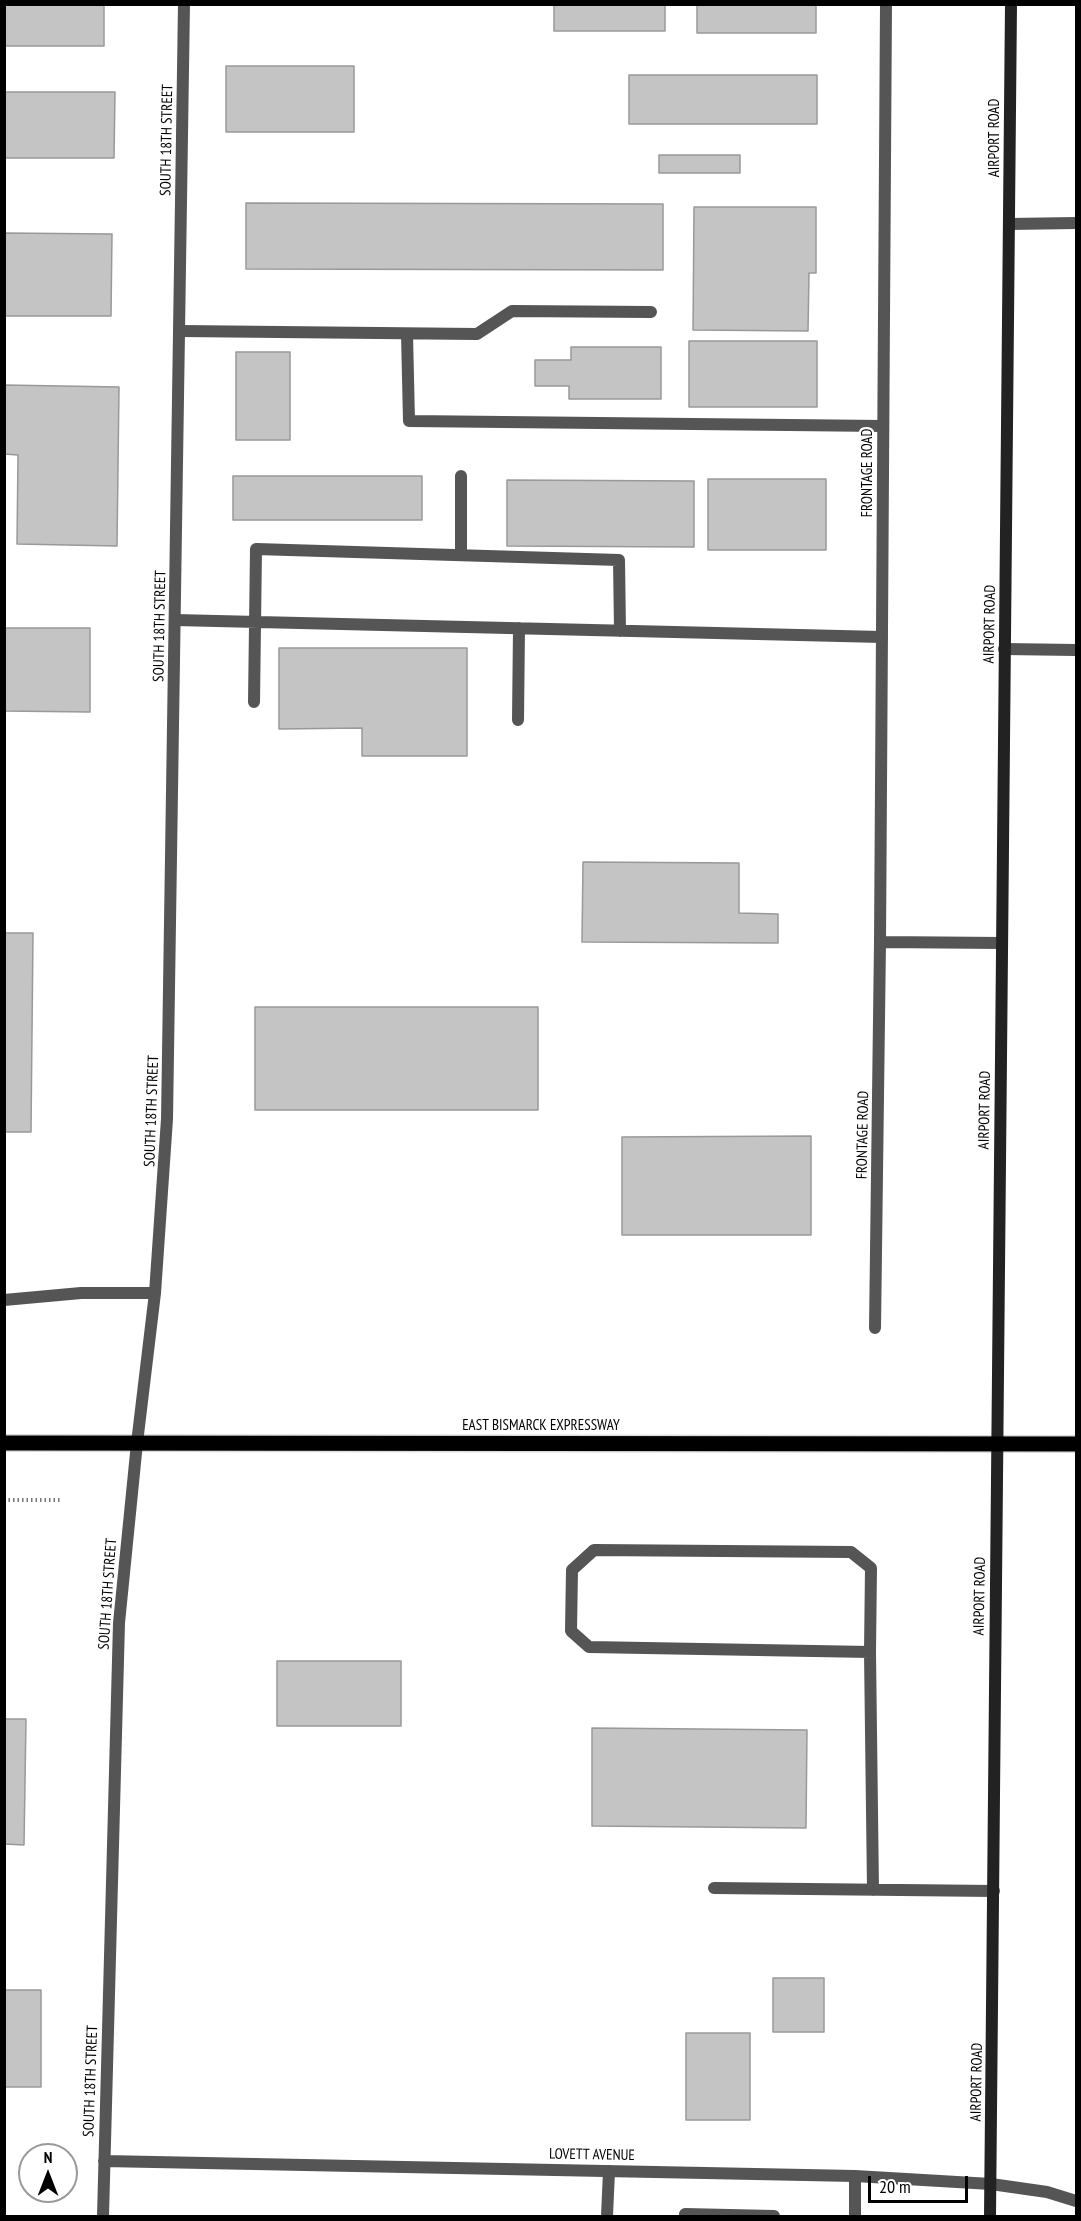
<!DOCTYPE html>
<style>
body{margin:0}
#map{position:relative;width:1081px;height:2221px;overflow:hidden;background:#fff;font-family:"PT Sans Narrow",sans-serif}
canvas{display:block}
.frame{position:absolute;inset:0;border:6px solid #000;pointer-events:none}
.north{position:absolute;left:18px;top:2143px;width:60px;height:60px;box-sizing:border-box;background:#fff;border:2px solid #999;border-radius:50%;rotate:0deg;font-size:16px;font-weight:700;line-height:24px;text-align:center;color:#000}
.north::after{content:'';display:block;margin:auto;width:21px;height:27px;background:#000;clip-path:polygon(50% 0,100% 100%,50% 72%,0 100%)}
.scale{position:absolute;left:868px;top:2176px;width:100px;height:27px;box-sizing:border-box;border:3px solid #000;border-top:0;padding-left:8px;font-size:18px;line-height:21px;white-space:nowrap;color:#000;-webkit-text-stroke:4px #fff;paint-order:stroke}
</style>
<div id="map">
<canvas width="1081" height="2221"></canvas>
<div class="frame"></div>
<div class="north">N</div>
<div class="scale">20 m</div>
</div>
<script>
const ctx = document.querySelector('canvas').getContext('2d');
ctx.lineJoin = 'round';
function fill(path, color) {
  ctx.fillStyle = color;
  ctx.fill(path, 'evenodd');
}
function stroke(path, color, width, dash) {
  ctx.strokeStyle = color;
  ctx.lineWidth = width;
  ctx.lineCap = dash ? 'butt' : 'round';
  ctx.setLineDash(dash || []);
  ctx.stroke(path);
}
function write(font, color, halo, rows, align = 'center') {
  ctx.font = font + ' "PT Sans Narrow",sans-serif';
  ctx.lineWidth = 4.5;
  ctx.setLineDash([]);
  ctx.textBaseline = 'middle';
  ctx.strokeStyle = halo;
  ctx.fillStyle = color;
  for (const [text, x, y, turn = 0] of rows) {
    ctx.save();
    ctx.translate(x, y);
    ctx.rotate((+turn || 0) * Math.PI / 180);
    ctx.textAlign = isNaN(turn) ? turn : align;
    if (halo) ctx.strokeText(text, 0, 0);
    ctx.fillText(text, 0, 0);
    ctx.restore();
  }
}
const building = new Path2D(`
 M4,4H104V46H4Z
 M554,4H665V31H554Z
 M697,4H816V33H697Z
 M226,66H354V132H226Z
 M629,75H817V124H629Z
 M4,92H115L114,158H4Z
 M659,155H740V173H659Z
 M246,203L663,204V270L246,269Z
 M694,207H816V273H809L808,331L693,330Z
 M4,233L112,234L111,316H4Z
 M689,341H817V407H689Z
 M571,347H661V399H569V386H535V360H571Z
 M236,352H290V440H236Z
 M4,385L119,387L117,546L17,544L18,455L4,454Z
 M233,476H422V520H233Z
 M708,479H826V550H708Z
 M507,480L694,481V547L507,546Z
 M4,628H90V712L4,711Z
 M279,648H467V756H362V728L279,729Z
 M583,862L739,863V913L778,914V943L582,942Z
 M4,933H33L31,1132H4Z
 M255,1007H538V1110H255Z
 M811,1136V1235H622V1137Z
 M277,1661H401V1726H277Z
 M4,1719H26L24,1845L4,1844Z
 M592,1728L807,1730L806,1828L592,1826Z
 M773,1978H824V2032H773Z
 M4,1990H41V2087H4Z
 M686,2033H750V2120H686Z`);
const path = new Path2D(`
 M4,1500H62`);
const lane = new Path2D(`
 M180,331L477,334L512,311L651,312
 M407,334L409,421L883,426
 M461,476V555
 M175,620L882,637
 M1004,649L1076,650
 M254,702L256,549L619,560L620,631
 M518,720L519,628
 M870,1652L589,1647L571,1631L572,1570L594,1550L851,1552L871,1568L870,1652L873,1890
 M714,1888L994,1891
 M685,2214L774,2216
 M607,2216L609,2171
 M855,2216V2176`);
const street = new Path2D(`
 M1009,224L1076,223
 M880,942L1002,943
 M4,1300L81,1293H155
 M875,1328L880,942L886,4
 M104,2161L855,2176L991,2184L1047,2192L1076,2201
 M103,2216L119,1623L137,1443L155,1293L167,1119L184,4`);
const secondary = new Path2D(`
 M990,2216L1011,4`);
const primary = new Path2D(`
 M4,1443L1076,1444`);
const streetNames = [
 ["AIRPORT ROAD",995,138,-90],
 ["SOUTH 18TH STREET",167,140,-89],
 ["FRONTAGE ROAD",868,473,-90],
 ["AIRPORT ROAD",990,624,-89],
 ["SOUTH 18TH STREET",160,626,-89],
 ["AIRPORT ROAD",985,1110,-89],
 ["SOUTH 18TH STREET",152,1111,-88],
 ["FRONTAGE ROAD",863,1135,-89],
 ["EAST BISMARCK EXPRESSWAY",541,1426],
 ["SOUTH 18TH STREET",108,1594,-86],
 ["AIRPORT ROAD",980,1596,-89],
 ["SOUTH 18TH STREET",91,2081,-88],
 ["AIRPORT ROAD",977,2082,-89],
 ["LOVETT AVENUE",592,2155,1]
];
fill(building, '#c4c4c4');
stroke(building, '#999', 1.5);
stroke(primary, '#dbdbdb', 18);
stroke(path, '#777', 4, [1.5, 3]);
stroke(lane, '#555', 12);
stroke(street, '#555', 12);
stroke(secondary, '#222', 12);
stroke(primary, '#000', 15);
write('15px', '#000', '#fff', streetNames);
</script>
